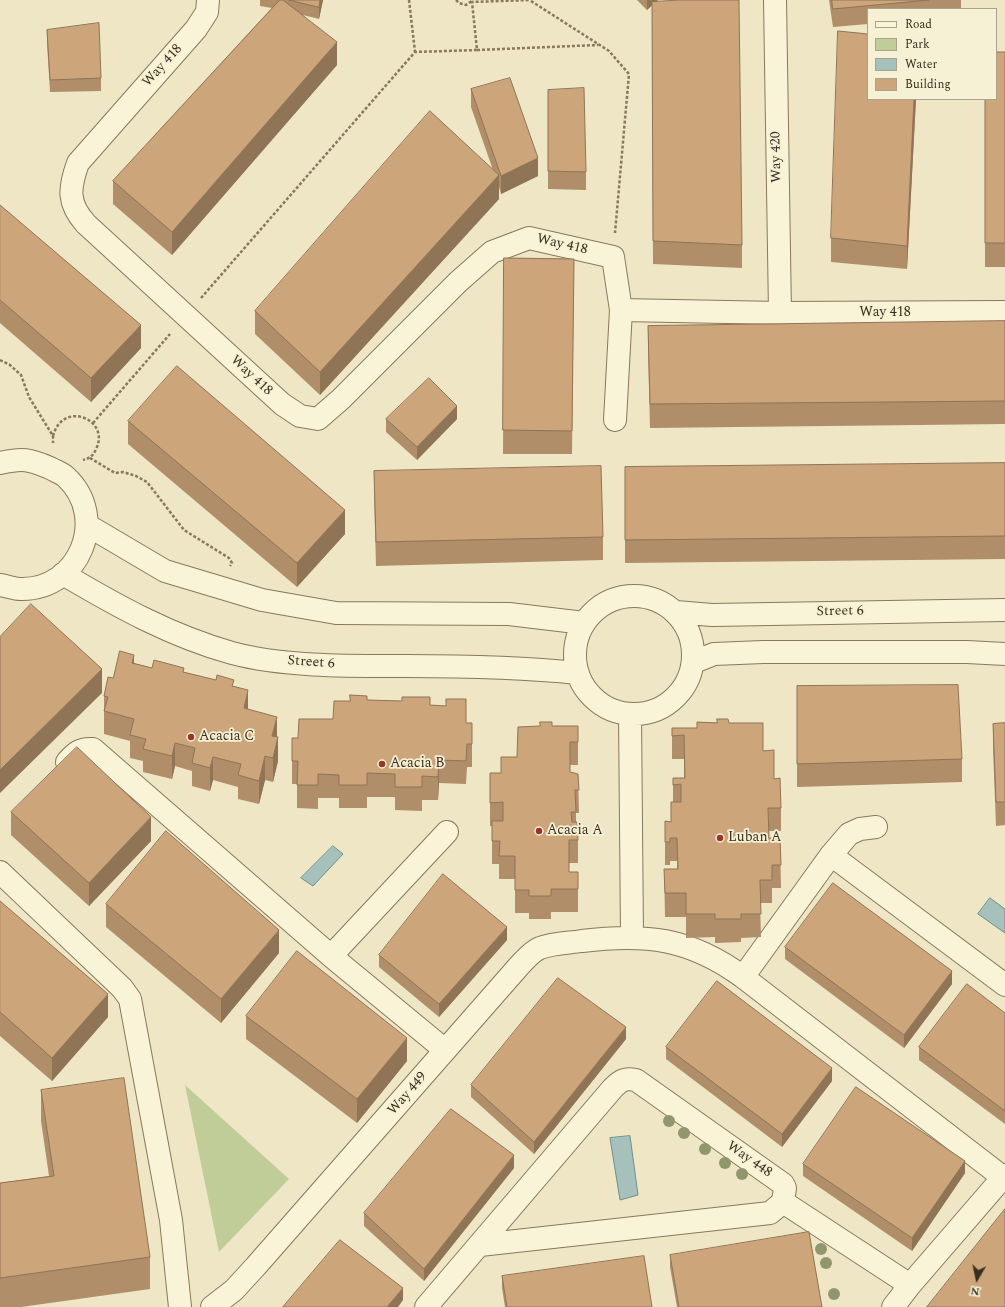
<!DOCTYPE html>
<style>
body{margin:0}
#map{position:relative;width:1005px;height:1307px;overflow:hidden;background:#eee6c5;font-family:Spectral,serif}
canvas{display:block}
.legend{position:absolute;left:867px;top:8px;width:130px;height:92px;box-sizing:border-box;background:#f6f0d4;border:1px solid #aaa28c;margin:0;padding:5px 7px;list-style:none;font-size:12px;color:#392e1f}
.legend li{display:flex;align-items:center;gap:8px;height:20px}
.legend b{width:20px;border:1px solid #aaa28c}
.north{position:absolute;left:957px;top:1259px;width:40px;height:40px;-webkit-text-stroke:3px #f6f0d4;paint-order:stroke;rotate:189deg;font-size:11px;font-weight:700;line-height:16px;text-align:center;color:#392e1f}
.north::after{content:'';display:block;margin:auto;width:14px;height:18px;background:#392e1f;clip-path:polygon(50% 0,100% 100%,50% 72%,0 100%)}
</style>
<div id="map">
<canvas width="1005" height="1307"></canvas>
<ul class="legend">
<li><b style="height:5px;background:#f9f3d8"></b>Road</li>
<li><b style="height:11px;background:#c1cd98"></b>Park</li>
<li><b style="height:11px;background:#a6c1bc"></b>Water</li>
<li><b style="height:11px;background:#cca57a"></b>Building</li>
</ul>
<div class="north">N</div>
</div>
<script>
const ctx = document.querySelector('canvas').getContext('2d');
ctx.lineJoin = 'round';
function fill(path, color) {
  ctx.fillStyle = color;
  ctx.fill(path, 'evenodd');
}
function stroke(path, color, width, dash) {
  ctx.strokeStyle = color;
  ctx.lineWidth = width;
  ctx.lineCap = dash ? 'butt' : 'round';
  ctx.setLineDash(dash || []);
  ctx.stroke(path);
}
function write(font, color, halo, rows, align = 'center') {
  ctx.font = font + ' Spectral,serif';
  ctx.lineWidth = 3.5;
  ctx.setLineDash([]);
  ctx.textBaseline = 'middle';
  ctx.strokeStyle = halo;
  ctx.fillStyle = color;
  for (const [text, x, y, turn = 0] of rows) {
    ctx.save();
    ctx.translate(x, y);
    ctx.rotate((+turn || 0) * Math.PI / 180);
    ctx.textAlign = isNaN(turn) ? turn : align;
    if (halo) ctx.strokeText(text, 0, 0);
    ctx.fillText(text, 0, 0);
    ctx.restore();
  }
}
const green = new Path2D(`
 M185,1085L289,1179L219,1252Z`);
const water = new Path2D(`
 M333,846L343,854L313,886L301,878Z
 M990,898L1005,909V933L978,914Z
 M630,1136L638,1195L620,1200L610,1138Z`);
const path = new Path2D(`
 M409,0L415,52
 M456,0L459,3L466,5L473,0
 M531,1L609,51L629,74L615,233
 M477,50L598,45
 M201,298L415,52L477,50L472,2L530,0
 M0,360L10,365L21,375L29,397L53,436V443
 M93,423L170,334
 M53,436C63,399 111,420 96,449C93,456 90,458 83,460
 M90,458L115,473L123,472L136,476L147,482L184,530L229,558L232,563L230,566`);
const minor = new Path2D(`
 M208,0L207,12L196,29L78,163C69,188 67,203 86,224L282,404L300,416L318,419L341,399L458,282L492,252L529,238L613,257L621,310L615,420
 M775,0L780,313
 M621,310L780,313L1005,312
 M0,463C23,458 29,459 50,468C55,471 62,473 66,477C109,517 80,590 21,589C14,589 7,586 0,585
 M87,525L165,571L262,600L336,613L509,614L584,623
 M63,574C117,606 171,636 232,653C284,667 352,666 406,666C464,666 520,667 578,673
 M575 655a59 59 0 1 1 118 0a59 59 0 1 1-118 0Z
 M676,612L712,615L1005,610
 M694,662L714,654L763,652H967L1005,654
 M630,714L632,936
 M67,762C75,753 80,748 93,749L331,956L445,1050
 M831,855L1005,985
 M0,872L122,988L130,999L171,1220L180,1307
 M331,956L447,832
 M743,977L831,855L849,834L860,829L876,827
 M783,1202L910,1285L1005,1175
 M212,1307L234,1290L256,1266L519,966C525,960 532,951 540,948C552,943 569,943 582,941C645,933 690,938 743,977L1005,1179
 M426,1307L613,1088C621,1080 625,1078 636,1080L783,1184L785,1188L783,1202L770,1213L480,1245
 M893,1307L910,1285`);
const trees = [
 [669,1121],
 [684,1133],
 [705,1149],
 [725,1163],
 [742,1174],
 [821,1249],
 [826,1263],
 [834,1294]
];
const wall = new Path2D(`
 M260,0H323L319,19L303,15L337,65L172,255L113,204V181L272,8L260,6Z
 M637,0H658L657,1L742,245V268L653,264L652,5L647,10Z
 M829,0H961V9H868V24L833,27Z
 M47,30L101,78V91L50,92L47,42Z
 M1005,52V267H985V99Z
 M471,89L538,176L501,194L499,187V199L320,395L255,334V311L493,170L471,107Z
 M548,90L586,172V190L548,189Z
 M868,99H916L907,269L831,262V238Z
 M0,205L141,348L91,402L0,323Z
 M504,258L574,259L572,454H503Z
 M1005,321V424L650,428L648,349V326Z
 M386,419H457L417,460L386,432Z
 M128,421L345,534L297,587L128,444Z
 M1005,463V559L625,563V467Z
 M374,471L603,537V560L376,566L374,494Z
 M134,663L152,668L184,672L234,686L248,709L277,737L278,761L273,782L265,780L259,804L238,799V787L213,780L210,791L192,786V771L175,766L172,779L143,772V761L130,758V741L104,734V696Z
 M797,686L962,759V782L797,787Z
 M367,700L430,705L446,706L466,723H472V767H467L466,784L439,783L438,800H422V811L395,810V797H367V808H339V798H318V809L297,808V784H292V738H298L333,719L350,701Z
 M697,722L729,723L763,751L774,779L781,808V831H769V838H780L781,888H772V903H760L761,937L741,938V942L715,943V937L686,938V917H665L664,869H677V861H670V865H665V821L671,822L673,802V778H684V759H672V728H697Z
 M1005,723V825L996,826L993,747V724Z
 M552,726H578V765H570V772L578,774L579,813H576V822L578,840V863H569V872H578V912H551V919H529V913H515V879H499V864H492V826H490V773H501Z
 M11,812L151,841L89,906L11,835Z
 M0,901L108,1017L52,1081L0,1036Z
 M106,904L279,953L221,1023L106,927Z
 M507,940L439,1017L379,967V955Z
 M785,947L952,984L904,1048L785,959Z
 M1005,1013V1124L919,1060V1047Z
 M246,1016L407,1061L357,1123L246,1039Z
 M626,1039L534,1154L471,1097V1085Z
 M666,1047L832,1081L782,1147L666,1059Z
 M41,1090L150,1257V1289L21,1307H0V1183L49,1176L41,1121Z
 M803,1164L965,1173L912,1251L803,1176Z
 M514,1168L424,1281L364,1226V1213Z
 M670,1255L822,1307H677L670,1267Z
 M502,1276L652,1307H505L502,1288Z`);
const shadedWall = new Path2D(`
 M320,0H323L319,19V7Z
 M647,0H658L647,10Z
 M337,42V65L172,255V232Z
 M914,99H916L907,269V246Z
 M538,158V176L501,194V176Z
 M499,175V199L320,395V372Z
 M141,325V348L91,402V378Z
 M457,406V419L417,460V447Z
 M345,510V534L297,587V563Z
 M134,655V678L132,663Z
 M102,669V693L0,793V770Z
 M248,690V713L244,708Z
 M277,717V740L272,759V736Z
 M278,737V761L273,782V758Z
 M175,743V766L172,779V756Z
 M265,756V780L259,804V781Z
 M213,757V780L210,791V768Z
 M439,760V783L438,800V777Z
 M151,817V841L89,906V883Z
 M507,927V940L439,1017V1004Z
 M279,930V953L221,1023V999Z
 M952,971V984L904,1048V1035Z
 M108,994V1017L52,1081V1058Z
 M626,1027V1039L534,1154V1142Z
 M407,1038V1061L357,1123V1099Z
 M832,1068V1081L782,1147V1134Z
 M514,1155V1168L424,1281V1269Z
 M965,1161V1173L912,1251V1238Z
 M403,1288V1300L398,1307H387Z`);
const building = new Path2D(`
 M280,0H283L337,42L172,232L113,181Z
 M289,0H320L319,7Z
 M680,0H739L742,245L653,241L652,2Z
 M832,0H929L833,9Z
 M99,23L101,78L50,80L47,30Z
 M838,31L868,34V99H914L907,246L831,238Z
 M996,52H1005V243H985V99H996Z
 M510,78L538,158L501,176L471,89Z
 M584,88L586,172L548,171V90Z
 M430,111L499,175L320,372L255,311Z
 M0,205L141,325L91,378L0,300Z
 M504,258L574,259L572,431L503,430Z
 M1005,321V401L650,404L648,326Z
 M177,366L345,510L297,563L128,421Z
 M429,378L457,406L417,447L386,419Z
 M1005,463V536L625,540V467Z
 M601,466L603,537L376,542L374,471Z
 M31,604L102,669L0,770V637Z
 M120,651L134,655L132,663L152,668L154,660L184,668L183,672L216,680L217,675L234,680L232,686L248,690L244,708L277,717L272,736L278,737L273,758L265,756L259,781L238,775L241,764L213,757L210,768L192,763L195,748L175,743L172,756L143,749L146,739L130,735L134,719L104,711L108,697L104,696L108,677L113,678Z
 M958,685L962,759L797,764V686Z
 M350,695L367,696V700L402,701V697H430V705L446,706V699H466V723H472V744H467L466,761L439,760L438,777L422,776V787H395V774L367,773V785H339V775L318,774V785H297L298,761H292V738H298L299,719H333L334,701H350Z
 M717,719H728L729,723H763V751L774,750V779L780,778L781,808H768L769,838H780L781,865H772V880H760L761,914H741V919H715V914H686V893H665L664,869H678L677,838H670V842H665V821L671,822V802H681V784L673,785V778H685L684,735L672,736V728H697V722L717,723Z
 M540,722H552V726H578V742H570V772L578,774L579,790H575L576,812H571L572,822H577L578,840H569V872H578V889H551V896H529V890H515V856H499L500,841H492V821H503V802L490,803V773H501V757H517L518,727L540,726Z
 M1005,723V802H996L993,724Z
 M77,747L151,817L89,883L11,812Z
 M166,831L279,930L221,999L106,904Z
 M443,874L507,927L439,1004L379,955Z
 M833,883L952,971L904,1035L785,947Z
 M0,901L108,994L52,1058L0,1012Z
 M297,951L407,1038L357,1099L246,1016Z
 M558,978L626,1027L534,1142L471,1085Z
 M717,981L832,1068L782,1134L666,1047Z
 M967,984L1005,1013V1111L919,1047Z
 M124,1078L150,1257L0,1278V1183L54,1176L41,1090Z
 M856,1087L965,1161L912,1238L803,1164Z
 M451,1109L514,1155L424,1269L364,1213Z
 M1005,1209V1307H927Z
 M809,1232L822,1307H679L670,1255Z
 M340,1240L403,1288L387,1307H283Z
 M644,1256L652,1307H507L502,1276Z`);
const markers = [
 [191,737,4,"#98352a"],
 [382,764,4,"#98352a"],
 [539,831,4,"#98352a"],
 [720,838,4,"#98352a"]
];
const streetNames = [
 ["Way 418",163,66,-48],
 ["Way 420",777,157,-91],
 ["Way 418",562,245,13],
 ["Way 418",885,313],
 ["Way 418",251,376,43],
 ["Street 6",840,612,-1],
 ["Street 6",311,663,4],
 ["Way 449",408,1094,-49],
 ["Way 448",749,1160,35]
];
const poiNames = [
 ["Acacia C",199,737],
 ["Acacia B",390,764],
 ["Acacia A",547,831],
 ["Luban A",728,838]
];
fill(green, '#c1cd98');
fill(water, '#a6c1bc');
stroke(water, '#6d908b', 1);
stroke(minor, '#89785b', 24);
stroke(path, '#89785b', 2.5, [3, 2]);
stroke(minor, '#f9f3d8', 22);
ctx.fillStyle = '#90976d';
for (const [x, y] of trees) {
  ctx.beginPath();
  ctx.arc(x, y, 6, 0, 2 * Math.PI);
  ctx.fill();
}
fill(wall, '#af8e69');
fill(shadedWall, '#8f7455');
fill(building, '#cca57a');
stroke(building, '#8f7455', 1);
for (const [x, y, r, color] of markers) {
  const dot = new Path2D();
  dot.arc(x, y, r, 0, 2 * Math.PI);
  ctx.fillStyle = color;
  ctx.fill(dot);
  stroke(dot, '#f6f0d4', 1.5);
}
write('14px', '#392e1f', '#f6f0d4', streetNames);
write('14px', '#392e1f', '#f6f0d4', poiNames, 'left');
</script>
